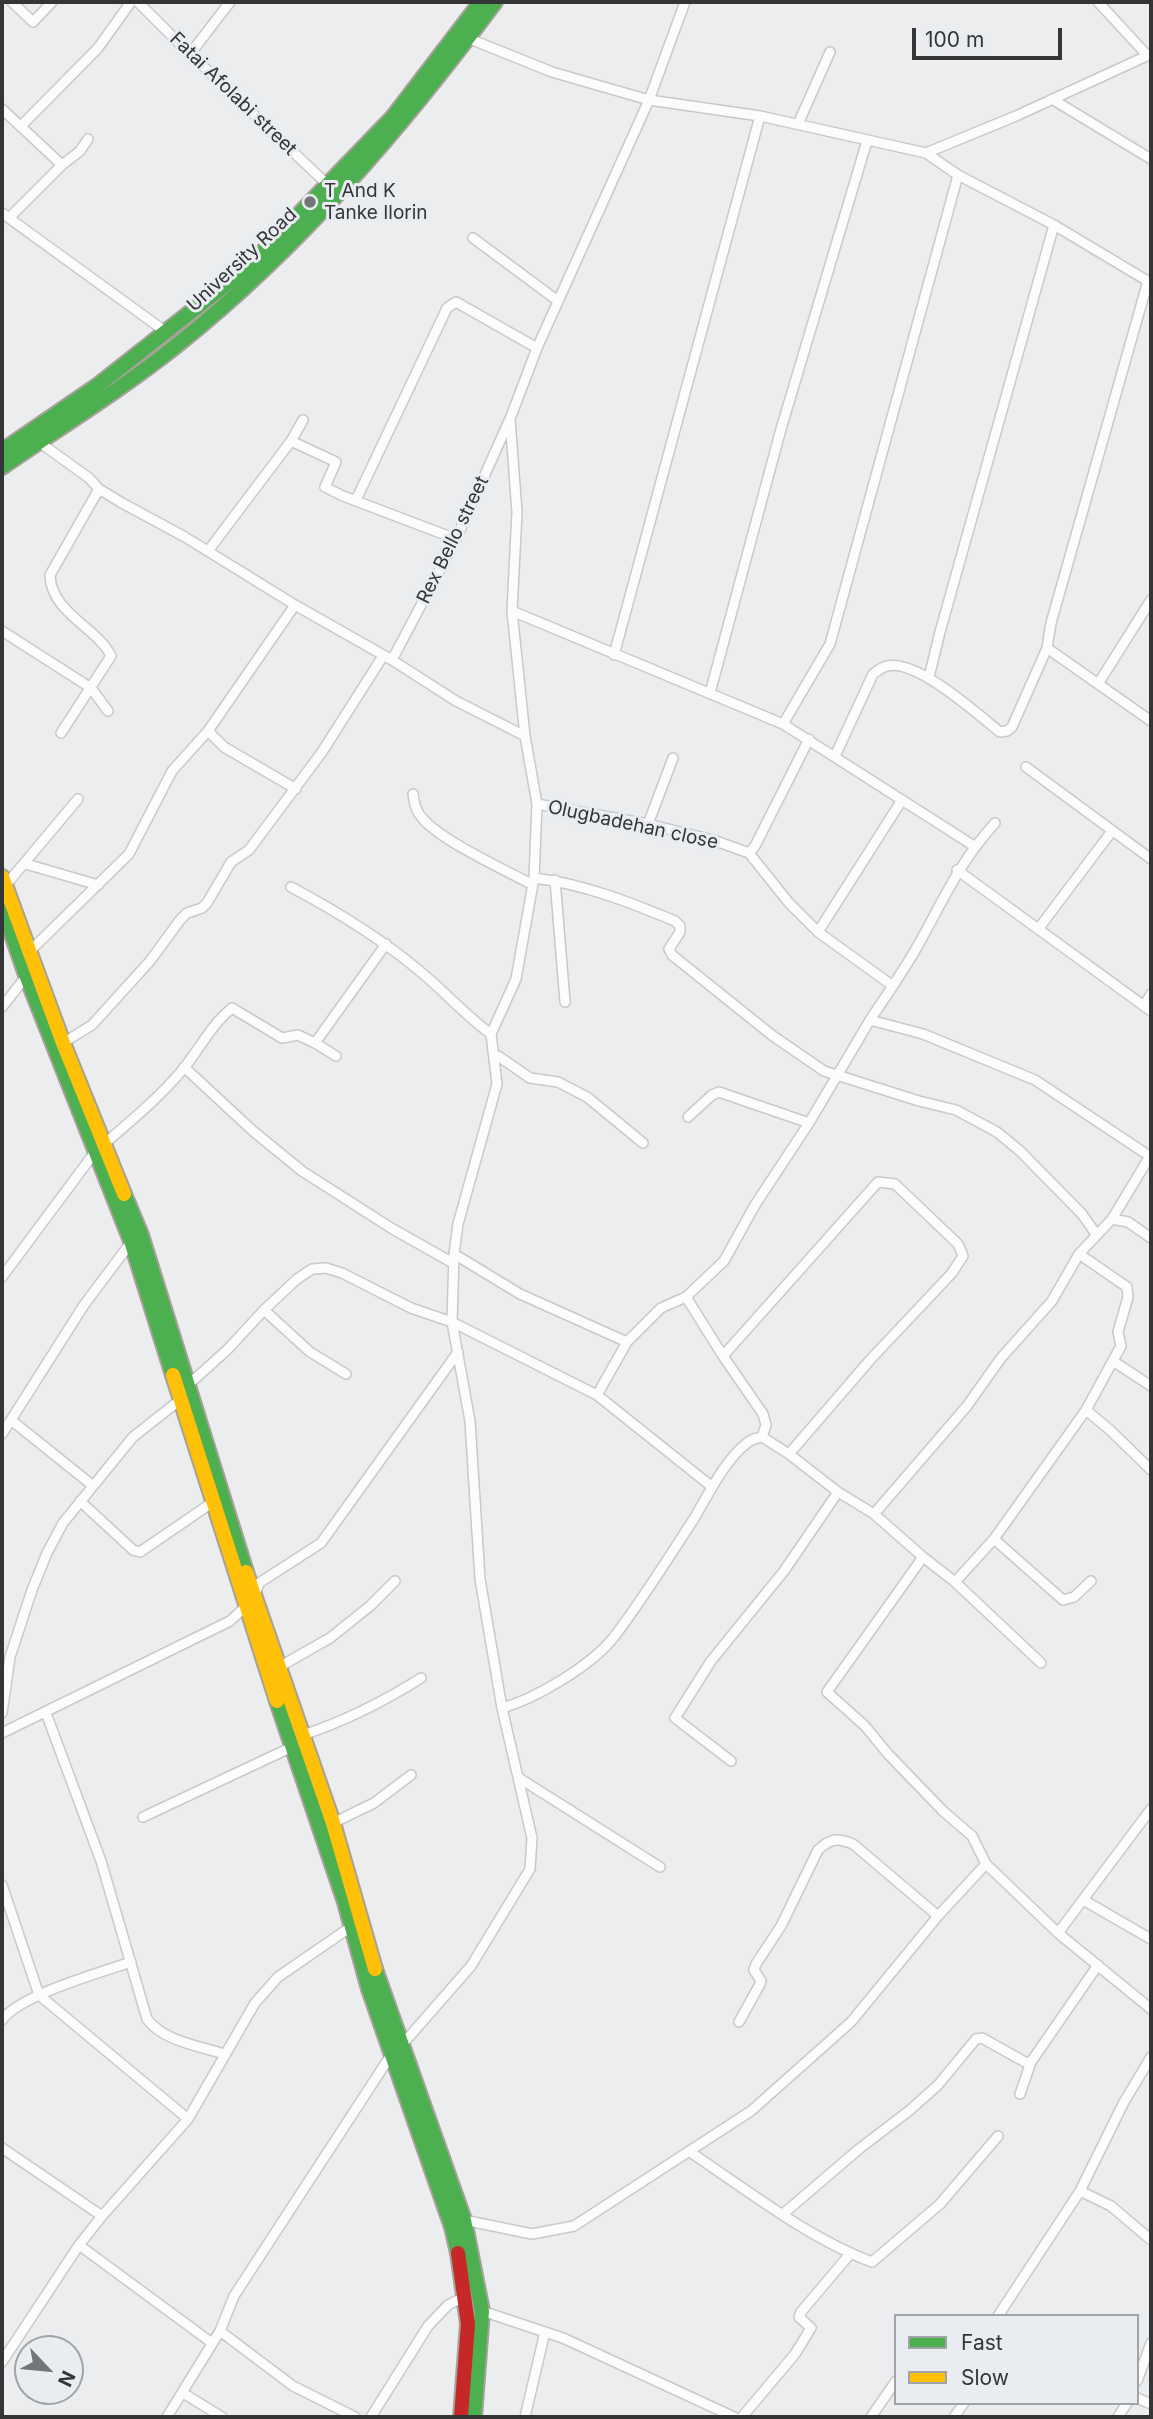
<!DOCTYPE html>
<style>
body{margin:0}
#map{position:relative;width:1153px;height:2419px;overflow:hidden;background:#ebedef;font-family:Inter,sans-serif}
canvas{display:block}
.frame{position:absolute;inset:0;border:4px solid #343537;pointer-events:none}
.legend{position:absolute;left:894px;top:2314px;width:245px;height:91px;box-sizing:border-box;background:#e9ecf1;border:2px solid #a1a3a7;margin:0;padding:9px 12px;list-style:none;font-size:21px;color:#343537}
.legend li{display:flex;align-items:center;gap:14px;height:35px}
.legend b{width:35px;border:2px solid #a1a3a7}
.north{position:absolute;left:14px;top:2335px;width:70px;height:70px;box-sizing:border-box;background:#e9ecf1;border:2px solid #a1a3a7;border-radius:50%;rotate:116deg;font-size:19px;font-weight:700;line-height:28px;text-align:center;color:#343537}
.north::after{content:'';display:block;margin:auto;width:24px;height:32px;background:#747577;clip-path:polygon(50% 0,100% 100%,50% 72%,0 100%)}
.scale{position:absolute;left:912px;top:28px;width:150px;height:32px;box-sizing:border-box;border:4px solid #343537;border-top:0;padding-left:9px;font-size:21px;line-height:24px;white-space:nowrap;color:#343537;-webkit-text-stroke:5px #e9ecf1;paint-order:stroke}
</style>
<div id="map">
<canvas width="1153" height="2419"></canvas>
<div class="frame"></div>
<ul class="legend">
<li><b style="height:9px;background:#4caf50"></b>Fast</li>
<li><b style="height:9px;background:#ffc107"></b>Slow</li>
</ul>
<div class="north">N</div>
<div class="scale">100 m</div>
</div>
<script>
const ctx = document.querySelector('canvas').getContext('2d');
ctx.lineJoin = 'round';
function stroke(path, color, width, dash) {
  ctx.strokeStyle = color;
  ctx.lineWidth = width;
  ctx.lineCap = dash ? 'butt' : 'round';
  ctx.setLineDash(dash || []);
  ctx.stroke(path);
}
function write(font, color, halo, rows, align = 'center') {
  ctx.font = font + ' Inter,sans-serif';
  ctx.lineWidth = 6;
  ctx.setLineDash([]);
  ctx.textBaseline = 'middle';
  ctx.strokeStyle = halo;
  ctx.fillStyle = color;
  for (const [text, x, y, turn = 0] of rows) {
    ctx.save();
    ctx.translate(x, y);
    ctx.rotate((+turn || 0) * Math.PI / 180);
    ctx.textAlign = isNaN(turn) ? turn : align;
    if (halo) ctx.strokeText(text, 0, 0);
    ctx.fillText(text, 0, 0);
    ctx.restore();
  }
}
const street = new Path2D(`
 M12,2L33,22L52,2
 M138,2L190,54L329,186
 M1098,2L1147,55
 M465,37L552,72L649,100L760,116L926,153L1016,116L1151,54
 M190,54L230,2
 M1052,99L1151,159
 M2,109L62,165
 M798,124L830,52
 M21,126L98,48L131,2
 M926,153L958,175L1054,225L1151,283
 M2,213L166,332
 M9,218L62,165L80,151L88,139
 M473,238L558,301
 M291,441L336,462L325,487L343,496L456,539
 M39,442L89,478L99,489L122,503L185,537L295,605L392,660L456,701L525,736
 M356,500L447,308L456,302L537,348
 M208,551L291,441L303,420
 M295,605L208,731L224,747L296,789
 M512,611L783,724L974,846
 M2,631L91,688L108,711
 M1047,648L1151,721
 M614,655L760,116
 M392,660L456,539L509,421
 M929,677L940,632L1054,225
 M1098,684L1151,600
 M710,693L781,429L867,141
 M783,724L830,644L958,175
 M61,733L111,656C98,628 51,613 50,575L99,489
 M835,756L873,674C877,671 882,667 887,666C917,659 976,713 1000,732L1007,731L1012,727L1047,648L1051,623L1148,281
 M1026,767L1151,859
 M413,794C414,804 416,812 423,819C442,841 505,870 533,885
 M537,804L648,824L713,840L749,853L789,903L818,932
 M648,824L673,758
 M749,853L755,846L809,739
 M26,864L98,885
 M957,870L1151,1011
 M534,878C584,884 629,902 675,921L680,926V932L669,949L672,955L773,1036L824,1071L919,1101L956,1110L997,1132L1020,1151L1082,1214L1096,1234
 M555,880L565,1002
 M5,886L78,799
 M291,887C338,912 382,939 422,973C446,993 466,1016 491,1034
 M1039,928L1112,831
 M30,951L129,854L172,771L208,731
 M893,986L818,932L902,800
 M1144,1006L1151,994
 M2,1007L29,973
 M870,1020C886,996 903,972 917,947C943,901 958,864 995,823
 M63,1043L92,1025L150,961L180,920L187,913L202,908L207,903L231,862L249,850L322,752L383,656
 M315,1043L386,944
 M494,1056H498L530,1078L558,1082L587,1097L643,1143
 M184,1067L253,1131L302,1171L391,1228L453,1263
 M688,1117L712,1095L719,1092L809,1123
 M104,1144C132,1120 160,1097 184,1068C200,1048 212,1024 232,1008L282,1038L298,1035L315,1043L336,1056
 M1112,1219L1128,1222L1151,1238
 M454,1254L520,1294L627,1342
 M2,1277L95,1152
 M686,1297L723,1356L878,1182L895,1184L958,1244L963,1256L952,1273L870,1360L789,1454
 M264,1310L310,1352L346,1374
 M723,1356L763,1414L766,1425L762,1437
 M1113,1361L1151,1386
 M188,1385L227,1350L264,1310L297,1279L312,1269L326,1268L342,1273L411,1308L452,1322L597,1395L711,1486
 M597,1395L627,1342L661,1308L686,1297L724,1261L755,1205L809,1123L870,1020L923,1034L1035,1080L1151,1157
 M1086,1410L1110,1430L1151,1470
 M11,1420L92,1485
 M2,1434L84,1305L132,1241
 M80,1501L133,1550L140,1552L213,1502
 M874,1514L967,1406L1001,1358L1052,1301L1079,1254L1112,1219L1150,1156
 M994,1539L1063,1600L1074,1597L1091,1581
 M923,1557L827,1692L865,1726L888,1754L943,1811L972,1836L986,1864L1058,1933L1151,2009
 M955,1582L994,1539L1086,1410L1121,1346L1118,1332L1128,1297L1127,1287L1079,1254
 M279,1667L330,1638L370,1606L395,1581
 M502,1708C537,1698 592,1665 614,1637C643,1599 669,1557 695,1517C709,1493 725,1460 747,1443C752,1439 756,1438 762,1437L789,1454L838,1492L874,1514L923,1557L955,1582L1041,1663
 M2,1713L10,1657L32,1590L47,1553L63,1523L133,1437L180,1400
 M46,1713L101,1861L147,2019C163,2041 199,2046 224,2054
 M2,1733L230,1621L254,1599L259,1583L321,1543L458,1352
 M303,1735C345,1721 383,1702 421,1678
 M731,1761L675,1718L711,1661L784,1571L838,1492
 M519,1778L660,1867
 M143,1817L292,1747
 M333,1823L374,1803L411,1775
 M2,1885L39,1995L188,2119
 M1085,1901L1151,1939
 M1058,1933L1151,1809
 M2,2020C20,1995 99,1973 131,1962
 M739,2022L760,1984L761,1981L754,1970L756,1964L781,1926L818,1850C831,1838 837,1838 853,1844L938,1916
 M401,2046L471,1966L530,1869L532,1838L502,1708L480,1579L470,1421L452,1322L454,1254L458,1224L497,1084L491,1034L516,979L534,878L537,804L525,736L512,611L517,512L510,419L537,348L649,100L685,2
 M1020,2094L1031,2062L1098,1965
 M2,2148L102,2216
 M690,2152C747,2190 808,2238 872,2262L940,2204L998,2136
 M1080,2191L1111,2206L1151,2240
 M783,2214L859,2149L910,2110L938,2085L976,2039L982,2038L1025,2062H1031
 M464,2220L532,2234L574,2226L751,2111L851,2022L938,1916L986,1864
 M79,2245L212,2343
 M482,2311L563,2338L734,2417
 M998,2316L1080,2191L1124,2102L1151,2057
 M220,2331L293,2386L355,2417
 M2,2362L79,2245L102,2216L188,2119L255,2003L278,1977L355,1924
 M1137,2381L1151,2343
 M183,2393L222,2417
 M1137,2398L1151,2404
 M167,2417L220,2331L234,2296L391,2055
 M371,2417L428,2326L448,2305L464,2297
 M525,2417L545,2332
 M742,2417L795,2354L811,2328L799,2317L801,2312L850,2254
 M871,2417L896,2381
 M954,2417L964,2403
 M1118,2417L1127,2403`);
const fast = new Path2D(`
 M2,451L97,386L249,266L393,117L481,2
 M2,467C60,427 122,389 177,345C299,248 402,127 495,2
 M2,905L26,975L131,1241L173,1375
 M124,1194L141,1235L246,1572
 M277,1701L345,1902L369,1989L452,2227L458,2253
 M375,1969L464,2220L482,2311L474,2417`);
const slow = new Path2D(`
 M2,877L63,1043L124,1194
 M173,1375L277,1701
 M246,1572L333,1823L375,1969`);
const jam = new Path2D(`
 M458,2253L468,2324L461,2417`);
const markers = [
 [310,202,7,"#747577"]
];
const streetNames = [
 ["Fatai Afolabi street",233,94,44],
 ["University Road",242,260,-43],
 ["Rex Bello street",453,540,-64],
 ["Olugbadehan close",633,825,12]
];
const poiNames = [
 ["T And K",324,191],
 ["Tanke Ilorin",324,213]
];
stroke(street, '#c8c9cb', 12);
stroke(fast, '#a7a199', 18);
stroke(slow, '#a7a199', 18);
stroke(jam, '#a7a199', 18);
stroke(street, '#fcfcfd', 9);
stroke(fast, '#4caf50', 14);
stroke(slow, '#ffc107', 14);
stroke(jam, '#c62828', 14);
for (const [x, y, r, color] of markers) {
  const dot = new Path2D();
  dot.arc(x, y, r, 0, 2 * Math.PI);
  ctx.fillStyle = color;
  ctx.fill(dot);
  stroke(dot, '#e9ecf1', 2.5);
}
write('19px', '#343537', '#e9ecf1', streetNames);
write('19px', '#343537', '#e9ecf1', poiNames, 'left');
</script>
